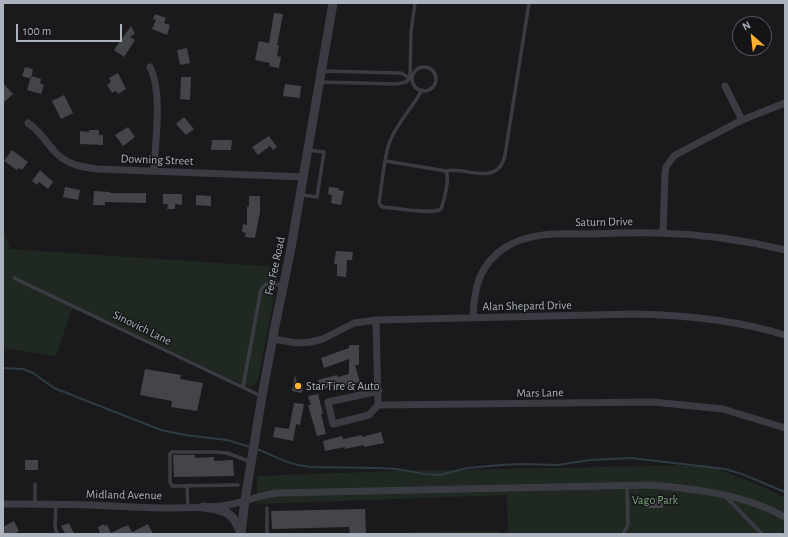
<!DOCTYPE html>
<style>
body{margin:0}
#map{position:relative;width:788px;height:537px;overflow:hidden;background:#1a1a1d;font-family:"Alegreya Sans",sans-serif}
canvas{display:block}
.frame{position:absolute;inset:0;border:4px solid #acb2be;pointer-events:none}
.north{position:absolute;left:732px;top:16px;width:40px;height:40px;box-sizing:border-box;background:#151518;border:1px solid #51545a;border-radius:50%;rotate:332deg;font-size:11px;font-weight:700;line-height:16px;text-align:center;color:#acb2be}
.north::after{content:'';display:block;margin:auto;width:14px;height:18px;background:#ffb230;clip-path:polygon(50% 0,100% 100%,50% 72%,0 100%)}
.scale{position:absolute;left:16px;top:24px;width:106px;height:18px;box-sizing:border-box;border:2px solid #acb2be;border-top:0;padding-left:5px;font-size:12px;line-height:14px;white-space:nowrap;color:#acb2be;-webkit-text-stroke:3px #151518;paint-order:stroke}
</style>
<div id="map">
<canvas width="788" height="537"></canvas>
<div class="frame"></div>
<div class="north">N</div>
<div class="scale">100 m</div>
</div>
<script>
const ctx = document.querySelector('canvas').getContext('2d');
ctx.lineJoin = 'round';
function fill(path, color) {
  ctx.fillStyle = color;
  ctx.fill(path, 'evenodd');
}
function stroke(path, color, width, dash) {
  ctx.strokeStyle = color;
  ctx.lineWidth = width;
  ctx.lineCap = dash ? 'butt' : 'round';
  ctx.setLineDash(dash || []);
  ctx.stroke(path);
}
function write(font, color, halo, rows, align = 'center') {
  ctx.font = font + ' "Alegreya Sans",sans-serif';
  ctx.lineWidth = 3;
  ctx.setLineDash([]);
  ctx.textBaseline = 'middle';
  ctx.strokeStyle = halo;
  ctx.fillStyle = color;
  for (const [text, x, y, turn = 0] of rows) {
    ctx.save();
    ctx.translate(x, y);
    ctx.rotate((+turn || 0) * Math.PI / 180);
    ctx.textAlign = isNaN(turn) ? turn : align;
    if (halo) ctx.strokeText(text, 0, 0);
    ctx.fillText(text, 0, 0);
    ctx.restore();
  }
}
const green = new Path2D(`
 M3,229L10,249L280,267L258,380L254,385L248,387L73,305L56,356L3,348Z
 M707,465L757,484L785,498V528L781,534H508L507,495L257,504V476L394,471Z
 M499,531V534H405L410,532Z`);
const stream = new Path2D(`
 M3,368L23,369L33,373L54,388L161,430L185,435L227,440L250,447
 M257,449C277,457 288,465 311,467L377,468L397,469L425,474L440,475L467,468L501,465L521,464L558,465L590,460L631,458L725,469L742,474L785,492`);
const building = new Path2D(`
 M274,13L283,14L277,45H279L277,56L281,57L279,68L269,66L270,63L255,60L259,41L269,43Z
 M155,14L166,18L164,23L170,25L167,35L152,29L156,20L153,19Z
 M131,26L135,34L130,37L135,40L124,57L114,50Z
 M187,48L190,63L180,65L177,50Z
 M25,67L33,69L31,79L22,76Z
 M118,73L126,89L118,94L116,91L112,93L107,85L111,82L109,78Z
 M31,76L41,79L40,83L44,85L41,94L27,90Z
 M181,77H191L190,100L180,99Z
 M3,83L13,94L3,103Z
 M285,84L301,86L300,98L283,96Z
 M64,95L73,113L61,119L52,101Z
 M184,117L194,129L186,135L176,124Z
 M128,127L135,137L123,146L115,135Z
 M89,130H99V135H103V145L80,144V131L89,132Z
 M269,136L277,147L273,150L270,146L258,155L252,147Z
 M212,140H232L231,150H211Z
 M12,150L28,162L22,170L19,168L17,170L4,161Z
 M40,170L53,182L48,189L39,182L37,185L32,181Z
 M65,187L80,190L78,200L63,197Z
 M329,187L339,188L338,190L344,191L341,205L331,203L332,195L328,194Z
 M94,191L110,192V193H146V203L105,202V205H93Z
 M163,194H182V205L175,204V209H167L168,204H163Z
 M196,195L211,196V206L196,205Z
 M249,196H260V212L255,238L245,237L246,233L242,232L243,224L247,225V207H249Z
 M336,251L353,252L352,260H347L346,277L337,276V264H334Z
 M349,345H359V365H355L360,382L340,387V384L321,390L318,380L337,375L338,377L349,374V359L324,368L321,358L349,348Z
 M145,369L181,375L180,379L203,383L197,411L171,407L172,401L140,395Z
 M295,375L298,385L303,384L302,393L292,391Z
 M318,394L323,414H321L326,434L317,436L308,405H311L308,396Z
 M294,403L304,404L300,425L296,424L293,441L273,437L275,427L289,429Z
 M381,432L384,443L364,447V445L345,449V447L325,451L323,441L342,436L343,439L362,435V437Z
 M173,455H195V458L214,457V461L233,460L234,476L174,477Z
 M25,460H38V470H25Z
 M646,498H663V508H646Z
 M365,509L366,534H350L349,527L272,529L271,511Z
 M14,521L19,531L14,534H5L3,527Z
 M69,523L74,534H65L61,526Z
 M104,524L105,526L107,525L111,533L125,526V527L128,525L132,532L148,524L153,534H100L98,527Z`);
const service = new Path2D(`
 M412 79a12 12 0 1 1 24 0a12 12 0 1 1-24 0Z
 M322,71L401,73L411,79
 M320,82L397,84L406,82L410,78L411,32L415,3
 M386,161L446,171C450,178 444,201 441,209C433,215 395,208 383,207L380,205L379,202C382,186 384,155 390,141C398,122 412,108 422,90
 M446,171C465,166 498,188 505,155L529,3
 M302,195L317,197L324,152L308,150
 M14,278L261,396
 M243,387L261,289L266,284L282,285
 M35,484V504
 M238,485L172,486L170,482V454L172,452H215L227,453L251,462
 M187,486L188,507
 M726,497L762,534
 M56,504L55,526L57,534
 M267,534V508
 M623,534L628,525L627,486`);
const minor = new Path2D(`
 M150,67C163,92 155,142 154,170
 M725,86L742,120
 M28,123C40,131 45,141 55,152C67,165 82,167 98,169L304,177
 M663,233L665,174L666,167L674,156L679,153L742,120L785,103
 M473,318C474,288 479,264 506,247C532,231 563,234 592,234C614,233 637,232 659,233C701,234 744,240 785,250
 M376,320L378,405L653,402L723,409L785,428
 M273,339L297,343L311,342L323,339L354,323L376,320L636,314C687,315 736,320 785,335
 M378,405L369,415L333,424L328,402L379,391
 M3,504C32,504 62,504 91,505C134,507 178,510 221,506C241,504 258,495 277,493L650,485C696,489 744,494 785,517`);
const tertiary = new Path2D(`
 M203,507C223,510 232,510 240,531
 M241,534L245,500L262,396L275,326L291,248L333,3`);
const markers = [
 [298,386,4,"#ffb230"]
];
const streetNames = [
 ["Downing Street",157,160,2],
 ["Saturn Drive",604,222,-1],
 ["Fee Fee Road",275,266,-78],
 ["Alan Shepard Drive",527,306,-1],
 ["Sinovich Lane",142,328,26],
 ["Mars Lane",540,393,-1],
 ["Midland Avenue",124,495,1]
];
const poiNames = [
 ["Star Tire & Auto",306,386]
];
const parkNames = [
 ["Vago Park",655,500]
];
fill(green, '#1f2921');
stroke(stream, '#2e3b43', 2);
fill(building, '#44454a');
stroke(service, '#3b3c43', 3.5);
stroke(minor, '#3b3c43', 7);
stroke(tertiary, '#3b3c43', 9);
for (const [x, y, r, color] of markers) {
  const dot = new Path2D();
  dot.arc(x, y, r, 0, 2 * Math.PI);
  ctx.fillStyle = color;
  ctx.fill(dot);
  stroke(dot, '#151518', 1.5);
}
write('12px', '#acb2be', '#151518', streetNames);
write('12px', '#acb2be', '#151518', poiNames, 'left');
write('12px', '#81aa82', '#151518', parkNames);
</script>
